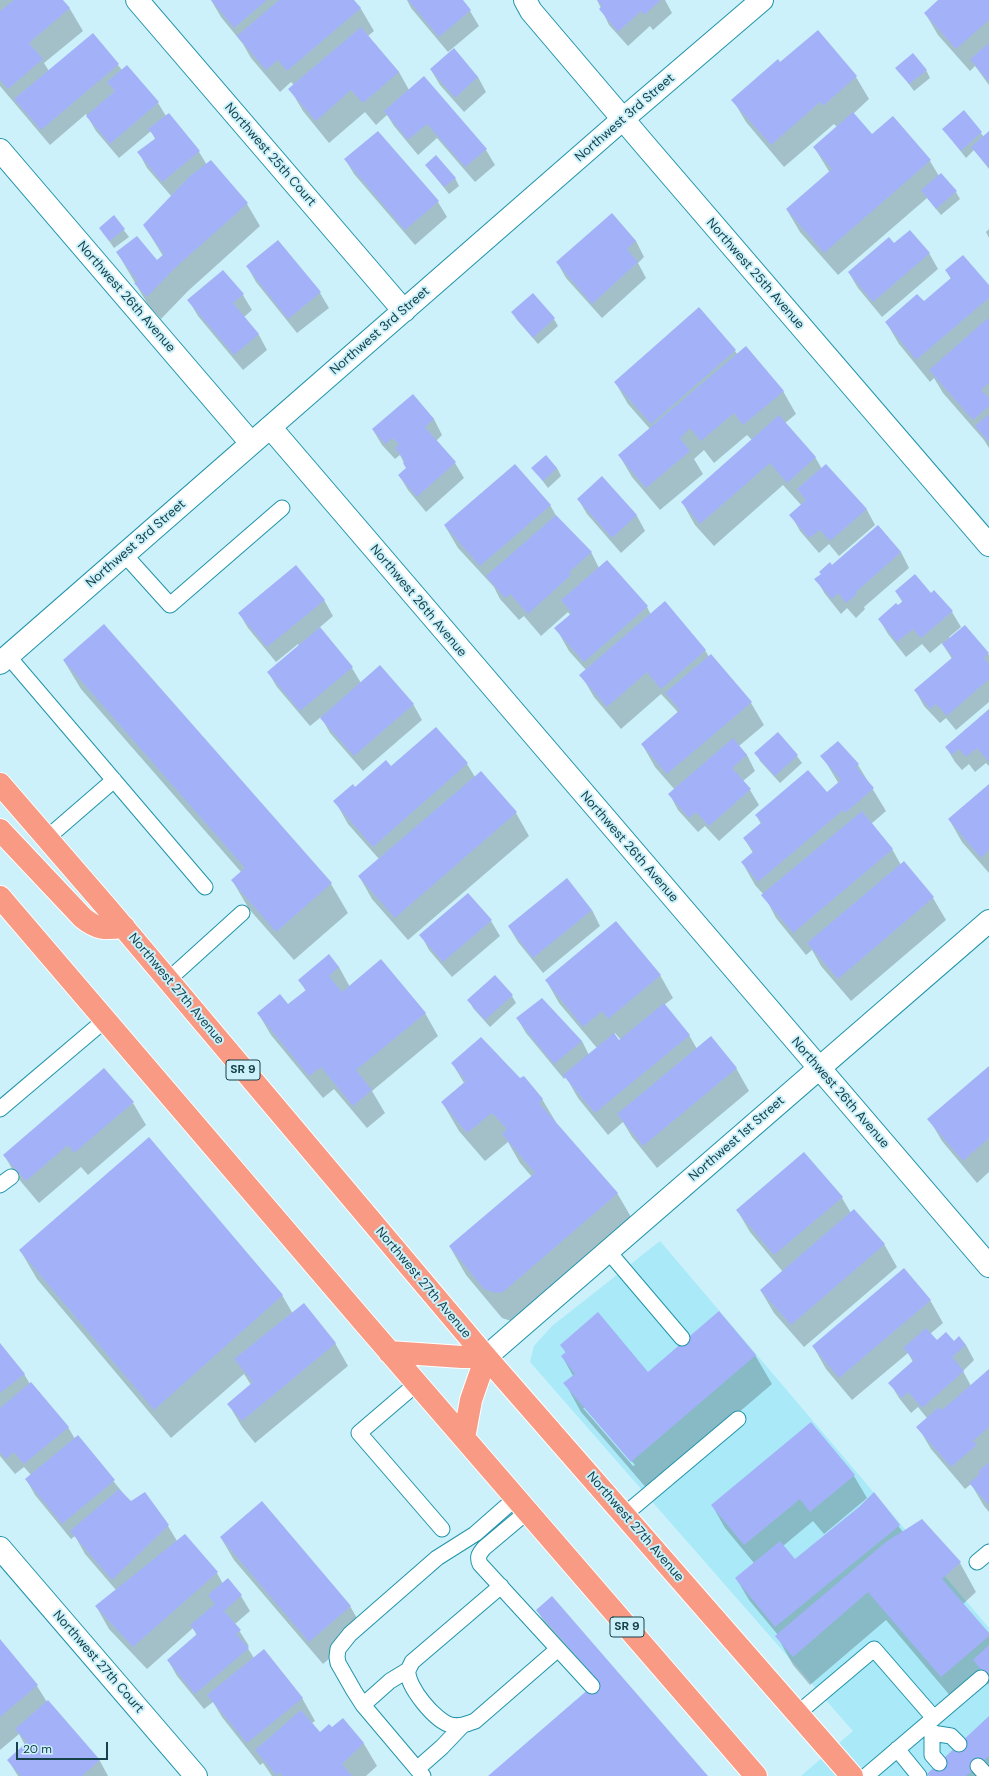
<!DOCTYPE html>
<style>
body{margin:0}
#map{position:relative;width:989px;height:1776px;overflow:hidden;background:#ccf1fa;font-family:"DM Sans",sans-serif}
canvas{display:block}
.scale{position:absolute;left:16px;top:1742px;width:92px;height:18px;box-sizing:border-box;border:2px solid #15424b;border-top:0;padding-left:5px;font-size:12px;line-height:14px;white-space:nowrap;color:#15424b;-webkit-text-stroke:3px #ccf1fa;paint-order:stroke}
</style>
<div id="map">
<canvas width="989" height="1776"></canvas>
<div class="scale">20 m</div>
</div>
<script>
const ctx = document.querySelector('canvas').getContext('2d');
ctx.lineJoin = 'round';
function fill(path, color) {
  ctx.fillStyle = color;
  ctx.fill(path, 'evenodd');
}
function stroke(path, color, width, dash) {
  ctx.strokeStyle = color;
  ctx.lineWidth = width;
  ctx.lineCap = dash ? 'butt' : 'round';
  ctx.setLineDash(dash || []);
  ctx.stroke(path);
}
function write(font, color, halo, rows, align = 'center') {
  ctx.font = font + ' "DM Sans",sans-serif';
  ctx.lineWidth = 4;
  ctx.setLineDash([]);
  ctx.textBaseline = 'middle';
  ctx.strokeStyle = halo;
  ctx.fillStyle = color;
  for (const [text, x, y, turn = 0] of rows) {
    ctx.save();
    ctx.translate(x, y);
    ctx.rotate((+turn || 0) * Math.PI / 180);
    ctx.textAlign = isNaN(turn) ? turn : align;
    if (halo) ctx.strokeText(text, 0, 0);
    ctx.fillText(text, 0, 0);
    ctx.restore();
  }
}
const built = new Path2D(`
 M660,1241L989,1628V1776H801L853,1731L530,1362L534,1346L552,1326Z`);
const shadow = new Path2D(`
 M0,0H62L70,9L83,31L44,63L49,71L93,34L122,70L158,103L166,116L168,114L199,152L207,165L211,161L247,204L260,226L188,291L161,319L148,305L117,252L157,261L163,256L144,225L172,197L147,168L139,153L155,139L151,131L119,158L96,131L86,114L50,145L0,86Z
 M211,0H353L361,9L374,31L368,36L399,72L409,90L486,150L495,165L475,182L437,138L418,155L394,126L387,115L376,125L365,112L329,143L303,111L290,89L294,85L291,82L280,92L251,58L243,44L221,17Z
 M407,0H461L470,11L479,26L448,52L411,8Z
 M597,0H665L672,13L653,30L650,26L628,46L609,25Z
 M940,0H989V85L975,66L970,71L938,35L925,13Z
 M780,64L856,77L869,99L853,114L872,135L892,117L930,161L939,176L956,192L960,199L941,215L927,198L838,275L800,232L787,210L830,173L814,147L837,127L834,124L784,167L746,122L733,100Z
 M897,68L926,70L930,78L914,91Z
 M431,70L478,77L486,92L464,112L440,85Z
 M964,112L984,137L989,133V169L974,150L966,158L943,129Z
 M345,159L438,202L447,217L415,245L354,174Z
 M426,165L455,178L459,186L449,194Z
 M612,214L636,241L644,257L638,263L646,278L602,318L566,278L557,262Z
 M114,217L129,237L114,248L100,228Z
 M989,229V238L986,232Z
 M894,244L929,253L938,269L882,317L858,288L849,273Z
 M247,266L320,293L329,308L297,333L256,282Z
 M946,270L989,287V448L984,440L943,393L934,378L930,382L899,344L886,322L924,303L951,279Z
 M243,295L252,310L244,317L259,335L267,350L243,370L198,316L189,301Z
 M512,312L554,319L558,326L538,344L517,320Z
 M735,351L738,355L783,391L796,414L785,423L815,457L822,469L826,466L867,510L875,525L839,556L829,544L819,553L800,531L791,515L802,506L783,485L714,546L695,525L682,502L752,440L747,435L714,463L704,450L694,459L703,474L660,510L632,477L619,455L650,429L628,404L615,382Z
 M413,396L434,419L442,435L436,441L455,463L464,478L426,512L408,490L399,475L407,469L400,455L395,459L382,445L373,430Z
 M533,468H557L561,476L548,488Z
 M602,478L637,516L645,531L621,553L587,514L578,499Z
 M550,505L558,519L591,552L599,568L647,607L651,615L705,650L709,657L751,703L764,725L739,746L747,755L755,771L743,781L750,790L759,805L719,841L705,826L698,832L678,810L670,795L675,790L655,767L642,744L678,713L676,710L661,694L621,729L594,697L581,675L586,670L569,651L556,628L570,615L568,612L541,636L524,616L519,620L500,599L494,587L458,548L445,526Z
 M878,526L901,552L909,568L864,607L865,609L856,618L847,608L841,614L825,594L816,579Z
 M296,566L324,600L333,616L319,628L352,668L361,683L413,704L422,720L363,771L330,733L321,717L310,726L277,687L268,672L299,646L298,644L276,662L248,628L239,613Z
 M934,591L952,612L961,627L949,637L950,639L964,627L989,655V702L956,730L946,718L940,723L924,706L915,690L952,659L942,643L930,653L922,644L906,657L888,634L879,619L903,603L896,592L931,594Z
 M64,661L331,884L348,913L294,960L249,909L232,880L241,872L81,689Z
 M989,710V766L986,763L975,772L969,764L962,770L955,762L946,747Z
 M756,753L797,756L802,763L780,783L760,761Z
 M822,756L858,765L886,811L871,824L892,849L901,865L904,863L933,898L946,920L851,1001L821,966L812,950L806,955L776,918L764,895L755,885L742,862L753,853L744,838L761,824L756,815L827,794L839,784Z
 M467,764L475,777L481,772L516,813L529,836L408,940L372,899L359,876L379,859L348,824L335,801L391,768Z
 M989,785V873L962,842L949,819Z
 M592,910L600,926L543,973L518,942L509,927Z
 M491,921L500,936L452,977L429,950L421,935Z
 M329,956L339,967L350,987L425,1013L438,1036L372,1091L385,1113L367,1128L334,1089L323,1098L271,1035L258,1013L288,1006L306,991L299,980Z
 M660,975L673,998L664,1005L689,1035L697,1049L736,1068L749,1091L657,1168L632,1137L623,1122L608,1135L578,1098L566,1077L564,1079L526,1033L517,1018L582,1041L589,1055L597,1048L559,1003L546,980ZM615,1033L621,1040L619,1041L614,1035Z
 M512,996L516,1003L490,1027L473,1008L469,1000Z
 M452,1063L519,1080L542,1099L557,1124L617,1193L634,1222L514,1322L502,1318L466,1275L450,1247L532,1177L520,1163L508,1142L485,1161L459,1131L442,1102L464,1083Z
 M989,1067V1172L977,1183L942,1141L929,1119Z
 M133,1103L146,1125L88,1175L81,1167L39,1203L17,1177L4,1155Z
 M842,1198L851,1213L884,1244L897,1267L804,1347L774,1313L761,1291L783,1272L750,1232L737,1210Z
 M20,1250L282,1295L293,1314L335,1343L348,1366L255,1443L242,1427L229,1405L251,1385L244,1374L171,1438L37,1279Z
 M930,1300L943,1323L930,1334L937,1341L966,1345L974,1360L963,1371L971,1386L989,1370V1512L984,1506L971,1484L965,1489L931,1449L918,1427L927,1418L918,1407L911,1413L899,1398L890,1383L913,1362L908,1353L852,1400L826,1369L813,1346Z
 M0,1345L24,1374L30,1384L68,1427L75,1439L78,1437L131,1503L168,1526L177,1541L184,1535L217,1573L223,1584L228,1580L241,1596L250,1611L235,1624L249,1646L247,1647L254,1658L302,1698L315,1721L312,1723L320,1733L332,1729L342,1719L364,1744L377,1766L366,1776H272L263,1763L260,1765L222,1717L213,1702L204,1709L177,1676L168,1660L197,1636L193,1628L147,1669L109,1629L96,1606L116,1590L85,1554L75,1536L71,1539L35,1495L26,1479L31,1475L24,1467L15,1474L0,1456Z
 M561,1345L648,1373L755,1355L772,1384L648,1490L581,1412L565,1383L573,1376L562,1356L566,1353ZM583,1408H586L635,1465L633,1466Z
 M854,1476L867,1498L824,1534L813,1521L783,1546L794,1561L860,1508L874,1494L903,1532L960,1563L976,1592L963,1604L989,1634V1685L986,1681L958,1705L886,1620L810,1685L793,1665L777,1636L778,1635L749,1600L736,1578L754,1563L725,1528L712,1505Z
 M221,1538L350,1606L363,1629L323,1664L234,1560Z
 M537,1610L706,1776H490L594,1686L554,1639Z
 M0,1641L37,1686L47,1702L48,1701L100,1761L108,1776H18L8,1760L25,1745L19,1734L0,1750Z
 M989,1717V1776H929Z`);
const building = new Path2D(`
 M14,0H63L70,8L29,43L43,59L8,89L0,80V11Z
 M211,0H267L234,28Z
 M279,0H354L361,8L287,71L278,60L266,70L237,36Z
 M408,0H463L471,10L439,37Z
 M597,0H661L644,15L641,11L618,32L599,9L602,6Z
 M938,0H989V20L956,49L924,13Z
 M361,27L399,72L363,103L351,90L316,121L288,89Z
 M818,30L857,76L823,106L820,102L771,145L731,100L778,59L780,62Z
 M93,33L119,64L41,130L14,99Z
 M989,43V80L988,81L970,59Z
 M454,48L478,77L455,98L430,69Z
 M913,53L927,70L909,84L895,68Z
 M127,65L159,102L110,144L86,116L115,91L107,82Z
 M424,76L487,149L465,167L427,124L408,140L384,111Z
 M964,110L982,132L961,151L942,129Z
 M853,112L872,134L893,116L931,160L824,253L786,209L832,169L813,147Z
 M169,113L200,151L162,182L137,152L156,138L148,129Z
 M378,131L439,201L405,230L344,159Z
 M989,131V168L971,147Z
 M436,155L456,178L444,187L425,165Z
 M211,160L248,203L175,268L147,297L134,283L138,282L116,252L137,236L157,260L164,254L143,225L190,176Z
 M941,173L957,191L936,209L921,190Z
 M612,213L636,241L627,249L638,262L592,304L556,262Z
 M114,215L125,229L109,241L99,228Z
 M910,230L930,253L873,302L848,272L889,237L894,243Z
 M278,240L321,292L288,319L246,266Z
 M963,255L989,285V298L916,360L885,322L917,294L924,301L951,278L945,270Z
 M223,270L244,294L233,303L259,334L234,355L187,300Z
 M533,293L555,318L533,338L511,312Z
 M699,307L736,350L651,424L614,382Z
 M989,317V383L981,390L989,398V406L973,420L929,370Z
 M746,346L784,391L743,425L734,413L701,441L690,428L680,438L690,451L646,488L618,455Z
 M413,394L434,419L425,427L456,462L417,497L398,475L406,468L403,463L405,461L395,448L399,445L393,438L385,444L372,429Z
 M989,414V442L975,426Z
 M779,415L816,457L787,483L770,463L700,524L681,502Z
 M546,455L557,468L543,481L531,468Z
 M515,464L551,505L480,566L444,525Z
 M826,464L867,509L830,541L820,530L809,538L789,515L806,500L797,489Z
 M602,476L637,515L612,538L577,499Z
 M556,515L592,552L569,572L571,575L528,614L510,594L505,598L486,576Z
 M878,525L901,552L856,592L857,594L846,603L838,593L832,599L814,579L821,574L819,572L830,562L832,565Z
 M607,560L648,606L584,662L554,628L572,613L561,600Z
 M296,565L325,600L267,647L238,613Z
 M915,574L931,593L934,590L953,611L921,638L913,629L897,642L878,619L896,603L898,605L903,601L895,591Z
 M665,601L706,650L661,689L647,672L607,707L579,675Z
 M104,624L332,883L276,932L231,880L245,868L63,660Z
 M965,625L989,653L984,658L989,664V679L947,716L936,704L930,709L914,690L953,657L942,644Z
 M320,627L353,667L300,711L267,672Z
 M711,654L752,702L667,774L641,744L680,710L665,693Z
 M380,665L414,704L354,756L320,718Z
 M989,709V762L977,748L966,757L959,749L952,755L945,747Z
 M436,727L468,763L373,847L333,801L353,784L355,787L386,760L391,766Z
 M778,732L798,755L775,776L754,753Z
 M733,738L747,755L732,768L751,789L709,826L696,812L689,818L668,794Z
 M838,741L859,764L856,767L874,788L845,813L843,810L758,882L741,862L754,851L743,838L762,822L755,815L808,770L827,792L841,780L820,756Z
 M481,771L517,812L395,918L358,876Z
 M989,784V850L981,858L948,819Z
 M862,811L893,849L793,933L761,895Z
 M904,861L934,897L838,979L807,943Z
 M567,878L592,910L533,958L508,926Z
 M468,893L492,920L443,962L419,935Z
 M616,921L661,975L608,1019L602,1011L583,1027L545,980Z
 M329,954L339,967L329,976L342,992L381,959L426,1013L356,1070L372,1090L353,1106L321,1067L309,1076L257,1013L280,994L288,1004L306,990L298,980Z
 M495,975L513,995L485,1020L467,1000Z
 M542,998L582,1041L554,1064L516,1018Z
 M664,1003L690,1035L595,1113L563,1075L614,1033L619,1040Z
 M711,1036L737,1068L643,1146L617,1114Z
 M481,1037L520,1078L524,1076L543,1099L539,1103L618,1193L503,1292L496,1293L484,1289L449,1246L535,1173L502,1134L507,1129L492,1113L467,1133L441,1102L466,1081L451,1063Z
 M989,1066V1138L963,1161L927,1119Z
 M104,1068L134,1102L74,1153L68,1145L26,1181L3,1155Z
 M149,1137L283,1295L154,1410L19,1250Z
 M804,1152L843,1197L774,1255L736,1210Z
 M854,1209L885,1244L791,1325L760,1290Z
 M904,1268L931,1300L839,1378L812,1346Z
 M304,1303L336,1343L242,1421L227,1404L253,1382L234,1359Z
 M719,1311L756,1355L631,1462L563,1383L575,1374L561,1356L566,1352L560,1345L598,1312L648,1372Z
 M926,1328L937,1340L946,1332L954,1341L959,1336L966,1345L952,1357L964,1371L922,1408L908,1392L902,1398L888,1383L914,1360L903,1348Z
 M0,1343L25,1374L0,1393Z
 M989,1369V1427L973,1441L977,1445L951,1467L916,1427L939,1407L942,1410Z
 M31,1382L69,1427L24,1464L14,1452L6,1459L0,1452V1408Z
 M811,1422L855,1475L810,1512L800,1499L744,1545L711,1505Z
 M78,1435L115,1480L62,1524L25,1479Z
 M989,1462V1505L969,1483L980,1474L978,1472Z
 M119,1489L131,1501L145,1492L169,1525L112,1580L70,1531Z
 M874,1492L900,1525L775,1627L735,1578L780,1541L795,1559L859,1507Z
 M262,1501L351,1606L309,1642L220,1537Z
 M922,1519L961,1562L942,1579L989,1633V1636L941,1677L868,1592L793,1657L775,1636L886,1542Z
 M185,1534L218,1572L133,1647L95,1606Z
 M228,1578L242,1595L224,1611L241,1630L236,1634L249,1648L195,1694L167,1660L197,1634L190,1625L215,1604L208,1595Z
 M552,1596L708,1776H488L598,1681L536,1610Z
 M0,1639L38,1685L0,1717Z
 M989,1645V1679L973,1660Z
 M264,1649L303,1698L247,1743L207,1695Z
 M48,1700L100,1760L82,1776H21L7,1760L27,1742L15,1729Z
 M301,1710L320,1732L329,1724L332,1727L343,1718L364,1743L342,1764L352,1776H283L280,1772L277,1776L255,1750Z
 M989,1716V1756L966,1776H929L927,1774Z`);
const service = new Path2D(`
 M124,554L170,605L282,508
 M8,656L205,887
 M47,838L114,780
 M168,980L242,913
 M0,1109L105,1020
 M0,1185L11,1177
 M608,1251L682,1338
 M408,1391L359,1433L442,1529
 M528,1511L484,1548C479,1554 477,1557 480,1564L592,1686
 M624,1515L738,1419
 M977,1562L989,1552
 M501,1586L412,1662C411,1665 409,1668 408,1670C406,1686 436,1722 451,1725C460,1727 467,1724 475,1721L558,1649
 M363,1705L390,1681L408,1670
 M797,1714L874,1649L934,1718
 M925,1726L932,1733V1755L939,1763
 M932,1733L951,1736L959,1744
 M897,1749L919,1776
 M978,1766L987,1776
 M417,1769L442,1747L462,1726
 M423,1776L363,1705L354,1691L338,1663L337,1657L338,1649L350,1634L437,1558L475,1534L516,1498
 M866,1776L981,1678`);
const minor = new Path2D(`
 M137,0L404,311
 M525,0L531,11L645,145L989,545
 M0,150L251,443
 M270,427L989,1266
 M0,663L623,119L762,0
 M486,1357L989,921
 M0,1548L196,1776`);
const trunk = new Path2D(`
 M0,784L109,910L486,1357L852,1776
 M0,830L83,918C98,930 105,929 124,927
 M0,897L362,1320L756,1776
 M389,1352L462,1357H486
 M464,1438L471,1400L486,1357`);
const shields = [
 [243,1070,34],
 [627,1627,34]
];
const shieldNames = [
 ["SR 9",243,1070],
 ["SR 9",627,1627]
];
const streetNames = [
 ["Northwest 3rd Street",625,118,-41],
 ["Northwest 25th Court",270,155,49],
 ["Northwest 25th Avenue",755,274,49],
 ["Northwest 26th Avenue",126,297,49],
 ["Northwest 3rd Street",380,331,-41],
 ["Northwest 3rd Street",136,544,-41],
 ["Northwest 26th Avenue",418,601,50],
 ["Northwest 26th Avenue",629,847,49],
 ["Northwest 27th Avenue",176,989,50],
 ["Northwest 26th Avenue",840,1093,49],
 ["Northwest 1st Street",737,1139,-41],
 ["Northwest 27th Avenue",423,1283,50],
 ["Northwest 27th Avenue",635,1527,49],
 ["Northwest 27th Court",98,1662,49]
];
fill(built, '#aae9f8');
fill(shadow, '#0003');
fill(building, '#a3b2f8');
stroke(service, '#2194aa', 17);
stroke(minor, '#2194aa', 24);
stroke(trunk, '#fff', 24);
stroke(service, '#fff', 15);
stroke(minor, '#fff', 22);
stroke(trunk, '#f89a84', 22);
for (const [x, y, w] of shields) {
  const box = new Path2D();
  box.roundRect(x - w / 2, y - 10, w, 20, 3);
  ctx.fillStyle = '#ccf1fa';
  ctx.fill(box);
  stroke(box, '#15424b', 1);
}
write('bold 12px', '#15424b', null, shieldNames);
write('13px', '#15424b', '#ccf1fa', streetNames);
</script>
